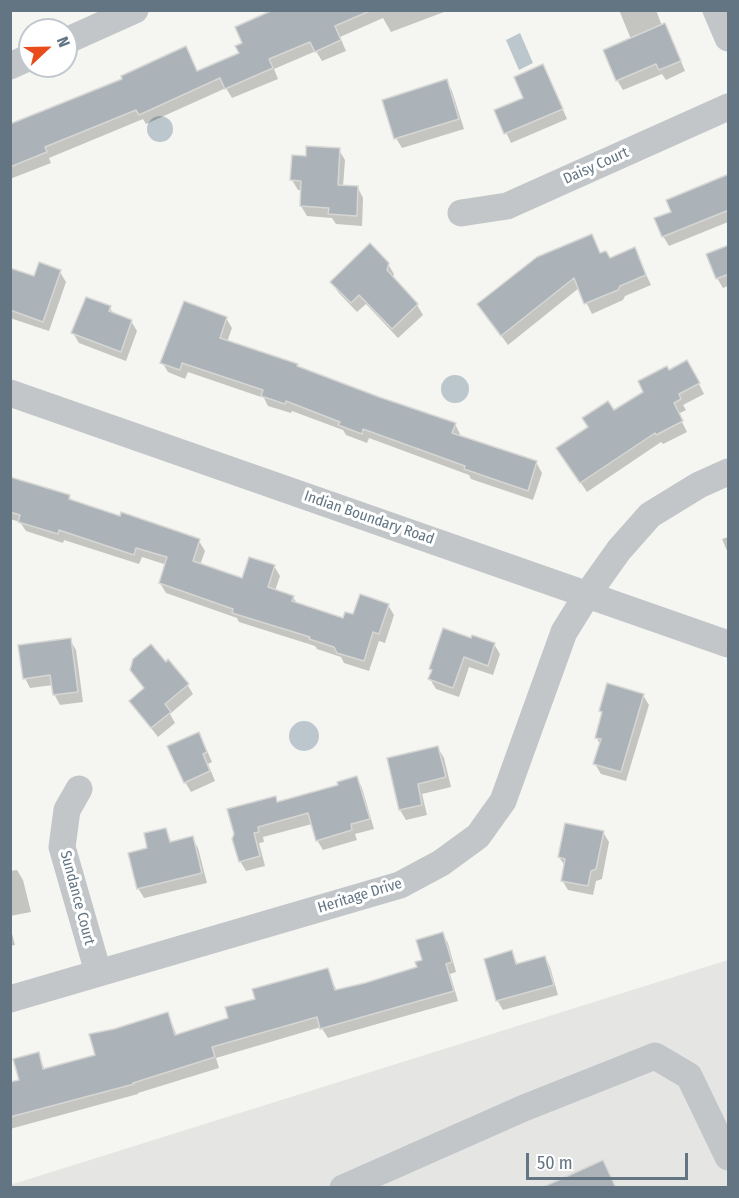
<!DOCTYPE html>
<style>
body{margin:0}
#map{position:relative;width:739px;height:1198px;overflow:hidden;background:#f5f5f1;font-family:"Fira Sans Condensed",sans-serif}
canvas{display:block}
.frame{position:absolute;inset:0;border:12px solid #637583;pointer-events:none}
.north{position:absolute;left:18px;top:18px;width:60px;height:60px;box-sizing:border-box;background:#fff;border:2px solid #c1c8cd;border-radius:50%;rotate:68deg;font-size:16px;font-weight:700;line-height:24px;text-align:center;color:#637583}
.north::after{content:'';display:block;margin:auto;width:21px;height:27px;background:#e94b1d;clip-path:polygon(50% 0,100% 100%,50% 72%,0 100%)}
.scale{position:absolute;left:526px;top:1153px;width:162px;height:27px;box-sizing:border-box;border:3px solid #637583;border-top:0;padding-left:8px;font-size:18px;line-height:21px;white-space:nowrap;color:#637583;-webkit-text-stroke:4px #fff;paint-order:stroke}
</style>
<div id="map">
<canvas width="739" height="1198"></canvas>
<div class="frame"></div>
<div class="north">N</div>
<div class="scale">50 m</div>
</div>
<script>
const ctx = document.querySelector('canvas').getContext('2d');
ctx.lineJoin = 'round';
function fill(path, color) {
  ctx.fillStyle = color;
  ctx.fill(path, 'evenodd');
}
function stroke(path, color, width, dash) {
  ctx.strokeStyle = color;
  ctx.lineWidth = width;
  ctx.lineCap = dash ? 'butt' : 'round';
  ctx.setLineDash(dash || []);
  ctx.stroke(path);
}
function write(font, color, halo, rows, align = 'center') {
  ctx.font = font + ' "Fira Sans Condensed",sans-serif';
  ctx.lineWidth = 6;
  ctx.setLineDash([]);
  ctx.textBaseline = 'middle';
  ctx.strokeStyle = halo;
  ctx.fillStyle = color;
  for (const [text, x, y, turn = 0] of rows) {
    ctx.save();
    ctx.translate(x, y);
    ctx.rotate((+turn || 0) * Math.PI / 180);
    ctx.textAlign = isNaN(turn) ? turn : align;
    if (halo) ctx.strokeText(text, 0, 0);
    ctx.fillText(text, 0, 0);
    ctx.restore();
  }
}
const built = new Path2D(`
 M728,960V1187L11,1188L10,1185Z`);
const water = new Path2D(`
 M520,33L533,63L519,70L506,40Z
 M147 129a13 13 0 1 1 26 0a13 13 0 1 1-26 0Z
 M441 389a14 14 0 1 1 28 0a14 14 0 1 1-28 0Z
 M289 736a15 15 0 1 1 30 0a15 15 0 1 1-30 0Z`);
const shadow = new Path2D(`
 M276,10H443L444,12L391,32L383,18L340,37L346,51L322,61L316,51L274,69L278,79L232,98L226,88L146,124L143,119L49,158L51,163L10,179V134L197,72L241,53L244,43Z
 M619,10H656L662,26L664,25L670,35L685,71L666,80L662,74L623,90L617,80L631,39Z
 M548,76L567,119L511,143L496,111L525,98Z
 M446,81L452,91L464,129L402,148L396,138Z
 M339,150L345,160L343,187L358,188L363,198L362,226L336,224L332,218L307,216L301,206L302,190H298L292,180L307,158Z
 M728,176V222L669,246L663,236L673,212Z
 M728,247V286L723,288L717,278Z
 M634,249L651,285L625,296L623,300L592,314L579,288L508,345L479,305L600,255L610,260Z
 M388,264L394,274L392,279L417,305L423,315L398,338L366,304L357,312L338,292L332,282Z
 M10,269L35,278L60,272L66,282L49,331L10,318Z
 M87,299L110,308L114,315L131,321L137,331L126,361L79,343L73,333Z
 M226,318L232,328L227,342L297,365L299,368L378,398L455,424L460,434V437L536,462L542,473L533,500L471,479L469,475L369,438L367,443L346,435L343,430L292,411L291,413L268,406L264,398L188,372L185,379L168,372L162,362Z
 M668,372H693L704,394L683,405L686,410L678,414L687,432L663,444L661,442L587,492L564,458L614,412L645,392Z
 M10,478L69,496L72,501L199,541L205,551L200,565L243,580L274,566L280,576L275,591L293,597L298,605L344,620L388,605L394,615L385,643L379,641L369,671L344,663L341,657L317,649L315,646L239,622L237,618L166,593L160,583L167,565L142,557L139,564L64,540L63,543L26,531L20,522L10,519Z
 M728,537V553L722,539Z
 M70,640L76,650L83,702L60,705L54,694L53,685L30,688L25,678Z
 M472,640L494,644L500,654L493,675L469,667L459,697L436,689L430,679L432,672L431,669Z
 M131,670L187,684L193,694L170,714L175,723L158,737L131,702L145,690Z
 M643,695L649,705L626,781L601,774L595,764L600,745L597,738L603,716L601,711Z
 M204,744L212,762L208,764L215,781L191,792L185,782Z
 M438,748L444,758L451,787L422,794L427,815L406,820L400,810L389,759Z
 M357,778L362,788L374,829L355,834L357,840L323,850L317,840L312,824L263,837L264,842L259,843L265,866L246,871L240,861L233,839L275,798L278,803L339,786Z
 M165,830L172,843L192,838L198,848L207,883L144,898L138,888L149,849Z
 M603,832L609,842L602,879L596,881L593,895L568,890L562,880L565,866L559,857Z
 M17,870L23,880L31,912L10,916V871Z
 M10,926L15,945L10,946Z
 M442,933L448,943L456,972L450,974L458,1001L328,1038L321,1027L216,1058L219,1068L138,1093V1094L10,1129V1088L21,1081L38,1054L45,1070L96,1056L168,1014L177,1036L230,1019L257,1000L327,970L337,991L419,968Z
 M512,952L518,965L545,957L550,967L558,995L503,1010L497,1000Z`);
const building = new Path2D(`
 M273,10H372L335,26L341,40L315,52L310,42L269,59L273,68L225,89L220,78L139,115L136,110L45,147L47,152L10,167V124L122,79L121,76L186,46L197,71L239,53L235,46L242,43L235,27Z
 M665,23L681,61L659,70L656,64L616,81L603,50Z
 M543,64L563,109L504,134L494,110L523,98L514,77Z
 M447,79L459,119L394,139L382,100Z
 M306,146L340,148L338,185L358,186L357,216L328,214L329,208L300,206L301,181L290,180L292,155L306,156Z
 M729,174V210L662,237L654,218L671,212L666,200Z
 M592,234L600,253L606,251L610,258L635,247L646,275L620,286L618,290L584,304L574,278L501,336L477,304L537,257Z
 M370,243L389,263L387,270L418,304L392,329L359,295L351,303L330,282Z
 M729,245V274L716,279L706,254Z
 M39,262L61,270L43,322L10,310V268L34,276Z
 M86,297L111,306L109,311L132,320L121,352L71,333Z
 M184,301L227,317L220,338L298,364L297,366L379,397L456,423L452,433L537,461L528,491L464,469L465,466L363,429L362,434L338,425L340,422L286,401L285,404L261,396L263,390L182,363L180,370L160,363Z
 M687,360L700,383L679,394L681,399L674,403L683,421L656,435L655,433L580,483L556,448L588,427L582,418L608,401L614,410L643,392L638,381L667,366L669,370Z
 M10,477L70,495L69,499L120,516L121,512L200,539L193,561L242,578L249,557L275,565L268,587L294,596L292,601L343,618L345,612L353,614L360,594L389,604L379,634L373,632L364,661L337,653L334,647L309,639L310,637L232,613L233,609L159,583L167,557L136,548L134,555L59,530L58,534L18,522L20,515L10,512Z
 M443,628L471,638L472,635L495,643L488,666L464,657L453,688L428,679L432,670L429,669Z
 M71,638L78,692L53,695L50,675L23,679L18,645Z
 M151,644L166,662L168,659L189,684L165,704L171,712L151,728L129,701L144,688L130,670L133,659Z
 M607,683L644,694L621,772L593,764L601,739L595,738L602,712L599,711Z
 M199,732L207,752L203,754L210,771L184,783L167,746Z
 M438,746L446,777L418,784L422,805L399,810L387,758Z
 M357,776L370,819L351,824L352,830L316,841L308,813L258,827L259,832L254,833L260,856L239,862L232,839L234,834L227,809L276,796L277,802L338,785L337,782Z
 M565,823L604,831L596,869L591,871L588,886L561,881L565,859L558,857Z
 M166,828L170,842L193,836L202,873L137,889L128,853L147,848L144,833Z
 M443,932L452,962L446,964L454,991L320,1029L317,1017L212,1047L215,1057L133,1083L134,1084L10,1117V1082L19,1080L13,1059L39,1052L43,1069L95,1055L89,1034L114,1029L168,1012L175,1035L228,1018L225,1007L255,999L252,989L328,968L335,990L365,983L417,967L415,962L422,960L416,940Z
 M512,950L516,964L545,956L554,985L496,1001L484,959Z
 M603,1160L616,1188H541Z`);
const minor = new Path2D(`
 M716,10L728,38
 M66,41L135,10
 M10,66L30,57
 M461,213L507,206L728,107
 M10,393L728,644
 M79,789L67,810L62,847L98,972
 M10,999L400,885L441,863L478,836L503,801L564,632L587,595L619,550L650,515L699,485L728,472
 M343,1188L524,1108L655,1056L689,1076L728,1157`);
const streetNames = [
 ["Daisy Court",596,166,-24],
 ["Indian Boundary Road",369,518,19],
 ["Heritage Drive",360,896,-17],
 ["Sundance Court",77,898,75]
];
fill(built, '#e5e6e4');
fill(water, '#bbc7cc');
fill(shadow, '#0003');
fill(building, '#abb3b8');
stroke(building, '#d6d6d4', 1.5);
stroke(minor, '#c2c6c9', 27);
write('15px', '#637583', '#fff', streetNames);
</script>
